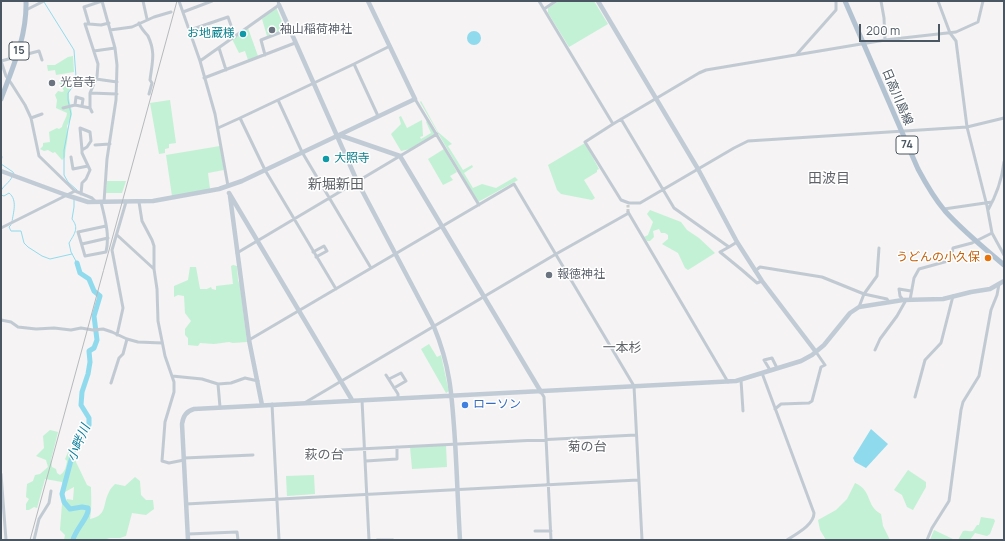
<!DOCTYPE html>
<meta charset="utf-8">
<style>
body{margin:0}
#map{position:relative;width:1005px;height:541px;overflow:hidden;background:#f5f3f3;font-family:Manrope,sans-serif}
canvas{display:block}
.frame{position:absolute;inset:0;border:2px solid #4a5661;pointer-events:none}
.scale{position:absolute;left:859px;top:24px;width:81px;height:18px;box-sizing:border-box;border:2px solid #4a5661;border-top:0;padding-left:5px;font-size:12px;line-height:14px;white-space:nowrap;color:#4a5661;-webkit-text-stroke:3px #fff;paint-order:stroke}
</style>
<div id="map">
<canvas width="1005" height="541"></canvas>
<div class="frame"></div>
<div class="scale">200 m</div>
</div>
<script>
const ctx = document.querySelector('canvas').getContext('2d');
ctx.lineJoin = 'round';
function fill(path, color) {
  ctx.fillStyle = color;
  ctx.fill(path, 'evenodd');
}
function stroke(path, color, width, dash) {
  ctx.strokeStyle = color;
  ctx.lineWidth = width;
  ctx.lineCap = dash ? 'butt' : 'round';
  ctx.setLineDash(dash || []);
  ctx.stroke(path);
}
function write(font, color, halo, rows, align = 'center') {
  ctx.font = font + ' Manrope,"Noto Sans JP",sans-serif';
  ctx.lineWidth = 3;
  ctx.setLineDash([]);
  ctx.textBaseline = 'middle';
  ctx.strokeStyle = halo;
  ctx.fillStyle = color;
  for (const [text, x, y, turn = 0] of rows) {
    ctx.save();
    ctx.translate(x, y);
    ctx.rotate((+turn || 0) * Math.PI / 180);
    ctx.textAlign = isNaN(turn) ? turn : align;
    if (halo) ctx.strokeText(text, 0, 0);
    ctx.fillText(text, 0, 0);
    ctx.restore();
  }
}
const green = new Path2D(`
 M559,1H594L608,24L569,47L548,13V8Z
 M276,7L285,29L267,36L262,19Z
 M248,28L258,56L248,60L245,51L239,53L232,39Z
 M73,56L74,72L56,75L55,70L48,71L47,65H55L68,57Z
 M67,76H69L72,79L73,84C65,94 71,102 72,113C72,118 69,122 67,126C70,133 65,149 65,157L62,160L55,152L53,153L48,150L44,151L40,149L43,146V143L50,142L49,132L57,128L59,129L62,127C63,122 67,117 67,113L56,108L57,100L55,95L58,91L62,92L64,91L59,82L65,80Z
 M170,100L176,143L169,144V148L165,149V153L159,154L150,103Z
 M421,101L438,132L452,144L448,146L463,170L472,165L473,167L464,173L473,188L482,184L496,188L515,177L518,180L478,202L420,102Z
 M401,116L407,128L422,120L423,136L420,137L421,139L431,133L426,122L427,121L435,134L410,149L401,151L391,134L401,124L399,117Z
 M585,143L599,169L597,170V172L584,180L595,198L592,200L561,194L557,190L548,165Z
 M220,146L224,170L208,173L210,189L172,196L166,155Z
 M444,149L457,172L450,176L453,180L443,185L428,159Z
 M107,181H126L122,193H106Z
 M650,210L681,222L687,230L699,238L715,253L688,270L685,268L678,253L662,244L668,239V235L665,233H661L659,229L653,231L654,237L650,241H647L644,237L648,235L653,222L647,214Z
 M233,265L237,266L238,280L240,285L247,342L233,343L229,342L214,344L200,343L198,346L188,345V338L185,335V329L191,321L185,313L184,296L178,295L174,297V286L188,280L190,267H196L200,289H207L211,287L212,289L216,290V286L233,284L231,266Z
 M429,344L437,357L441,355L448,387L449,391L446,393L421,349Z
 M50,430L58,432L51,460L52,467L56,469L57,473L60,475C65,472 66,467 67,461L65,459L70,448L72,447L75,449L76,462L87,485L91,487C91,498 92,507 90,519C108,515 102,505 109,492C110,489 113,486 115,484L125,486L135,477L140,481L141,495L146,500H153L154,509L146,515L132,513L126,536L120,538H110L103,540H64L65,535L60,530L62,504L67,499L73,500L74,487L65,492L62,482L45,479L37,508L34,507L29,510H26V504L29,499L26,497L27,484L33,481L35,475L40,474L48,467L46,460L36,456L44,448L43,436Z
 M446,445L447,467L412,469L410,447Z
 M908,470L926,482V487L913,510L907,507L902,495L894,490Z
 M314,475L315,494L287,496L286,476Z
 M855,483C873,491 865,505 881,514L883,526L890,540H826L820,530L818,520L836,510L847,499Z
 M981,517L994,519L995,521L990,534L987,536L975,533L970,540H958L963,531C967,530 969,532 973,531L977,525H979Z
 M934,530L955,540L942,539L930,540Z`);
const water = new Path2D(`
 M467 38a7 7 0 1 1 14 0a7 7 0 1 1-14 0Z
 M871,429L888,444L866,468L855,462L853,458Z`);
const stream = new Path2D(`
 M44,2L74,50L76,77L74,85L68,93V100L71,114L64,150V175L68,182L77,190
 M1,154L2,157L1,161
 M1,164L13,172L14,174
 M1,191C2,187 10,182 12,177
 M1,195L4,196L9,193C18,200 13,213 12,222
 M74,199V207L72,219C79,228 75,233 69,243L71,252L77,263
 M11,225L9,227L11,231H21L24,243L28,247L42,256L50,259L72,254`);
const river = new Path2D(`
 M73,540C75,530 90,516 88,508L82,507L70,509L64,502L62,494L74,449L89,425V418L81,405L82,392L88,374L90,362L89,351L94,348L97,340L94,316L100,296L94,291L89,279L80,273L77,263`);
const streetTunnel = new Path2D(`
 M628,212V205`);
const street = new Path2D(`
 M102,1L115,48L117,65L116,100L107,159L104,202
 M143,1L147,19
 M179,1L200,61L215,114L228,186
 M539,1L613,124L699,73L706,70L885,40L956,32L978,22L983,1
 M881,1L884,18L885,40
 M938,1L950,33L956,41L967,127L987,206L992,233L1004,255
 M544,9L556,1
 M26,10L44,1
 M183,12L212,1
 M139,23C141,29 145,32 148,36C156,53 152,63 150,80L152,83L149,94
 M89,24L101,25L109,23
 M110,30L132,27L154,17L171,12
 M190,30L228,17L235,37
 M219,48L226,70
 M94,51L115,48
 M797,54L836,10V1
 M265,55L261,40L289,29
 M1,61L6,76L11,83L25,105L31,118L39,156L75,191L92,198L96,202
 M1,61L39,51L42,60
 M200,61L279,5L278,1
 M354,64L390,46
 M204,78L295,43
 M96,79L117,82
 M90,93L117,94
 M415,99L479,205
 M278,100L240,118L265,170L336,289
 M75,105L76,97L83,99L82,106
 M63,108L75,105L90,108
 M92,112L90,108V93L97,77L98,64L85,24H89L84,7L102,1
 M31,118L42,114
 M621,119L674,208L729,247L737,242
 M613,124L585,142L621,200L629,203H640L734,148L748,141L967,127L1004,118
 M218,128L240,118
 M95,145L110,144
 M71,157L73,169L88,166
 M81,194L82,183L86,179L90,170L82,153V150L80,128L90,132L91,141L87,147L82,150
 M101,202C105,219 110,235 106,252L85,256L78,232L106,226
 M139,202L142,221L152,240L154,246V269L157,289L158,321L165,356L174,382V392L165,422L162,461L169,463L184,460
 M944,209L992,202
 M988,210C996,196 1002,179 1004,162
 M628,212L728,382
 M1,228L75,191
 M117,235L154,269
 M82,244L108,238
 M729,247L720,252L742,270L757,283L762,281
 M313,252L324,246L327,251L316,257
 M237,253L437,134
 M371,268L302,152L278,100L354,64L378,116
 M755,271L760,267L822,277L864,294L887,299L889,302
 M903,300L900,296L899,289L911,291
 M910,300L914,278L919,269L948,261L951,259L953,248L972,243L992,233
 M859,307L864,294L877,276L879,248
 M1,320L11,322L18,327L36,329L54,328L71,330L81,328L93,330L103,329L112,332L127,339L138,342L162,343
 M117,335L123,308L112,250L126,202
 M249,340L514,184L634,386L642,540
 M875,350L880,339L897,316L906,300
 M770,370L764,360L772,358L777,368
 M762,373L814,513C814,525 796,534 787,540
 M386,375L398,394V398
 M172,376L202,379L218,384L231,383L245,378L258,381
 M389,379L401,373L406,381L394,388
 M741,380L743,411
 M111,383L119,358L123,354L127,339
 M218,384L220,407
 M541,392L544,397L551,540
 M915,397L925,360L941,343L953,296
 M362,400L369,540
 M306,402L556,254L627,214
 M272,404L279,540
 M775,409L781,404L809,403L812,401L821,367L825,365L816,352
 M340,450L636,435
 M184,458L253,455
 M366,461L397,459V447
 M1,474L6,540
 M186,504L638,480
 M535,531H551
 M188,534L237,532L238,540
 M34,540L39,519L49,503L51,491
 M377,540H393
 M927,540L932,528L949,501L961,410L963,402L979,376L991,310L997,295L999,284`);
const secondary = new Path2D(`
 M598,1L698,169L737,242L762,281L816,352
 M279,5L357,181L434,327C451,368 452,398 455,441C457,474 458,507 460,540
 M339,135L400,156L541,392
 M1,171L66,195L88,202L153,201L219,189L242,181L415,99L368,1
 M229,193L352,400
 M230,196L249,340L262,405
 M188,540L182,424C183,416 186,411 194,409L736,381L801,361L812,355L824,345L850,313L859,307L903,300L943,299L971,292L990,289L1004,281`);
const primary = new Path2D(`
 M845,1L918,169C926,184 934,198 945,211C963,231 984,248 1004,265
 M1,99C13,67 27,36 26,1`);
const rail = new Path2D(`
 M30,540L177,1`);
const markers = [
 [272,30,4,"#6b7280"],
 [243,34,4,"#0f9aa8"],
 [52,83,4,"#6b7280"],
 [326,159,4,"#0f9aa8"],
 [988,258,4,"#e8710a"],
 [549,275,4,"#6b7280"],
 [465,405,4,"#3f7fe0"]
];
const shields = [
 [19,51,20],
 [907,145,22]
];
const shieldNames = [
 ["15",19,51],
 ["74",907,145]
];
const worshipNames = [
 ["袖山稲荷神社",280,30],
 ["光音寺",60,83],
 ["報徳神社",557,275]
];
const cultureNames = [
 ["お地蔵様",235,34],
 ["大照寺",334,159,"left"]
];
const streetNames = [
 ["日高川島線",897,97,67]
];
const foodNames = [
 ["うどんの小久保",980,258]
];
const shopNames = [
 ["ローソン",473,405]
];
const neighbourhoodNames = [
 ["一本杉",622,348],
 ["菊の台",587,447],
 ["萩の台",324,455]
];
const waterNames = [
 ["小畔川",79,443,-67]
];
const quarterNames = [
 ["田波目",829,179],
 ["新堀新田",336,185]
];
fill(green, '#c3f1d5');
fill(water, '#90daee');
stroke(stream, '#90daee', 1);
stroke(river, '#90daee', 5);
stroke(streetTunnel, '#caccce', 3, [3, 1.5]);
stroke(street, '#c1cad2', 3);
stroke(secondary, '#c1cbd6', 4.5);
stroke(primary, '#b3c2d1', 5);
stroke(rail, '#b5b8bd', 1);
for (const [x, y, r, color] of markers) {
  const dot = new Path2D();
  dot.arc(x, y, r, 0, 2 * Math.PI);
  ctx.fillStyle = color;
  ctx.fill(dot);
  stroke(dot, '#fff', 1.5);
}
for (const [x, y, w] of shields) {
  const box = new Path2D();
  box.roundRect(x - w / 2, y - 9, w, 18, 3);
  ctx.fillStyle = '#fff';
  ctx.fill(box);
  stroke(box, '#4a5661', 1);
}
write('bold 11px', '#4a5661', null, shieldNames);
write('12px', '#5b616d', '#fff', worshipNames, 'left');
write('12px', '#0d838f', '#fff', cultureNames, 'right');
write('12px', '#4a5661', '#fff', streetNames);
write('12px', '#c56008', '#fff', foodNames, 'right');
write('12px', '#366cbe', '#fff', shopNames, 'left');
write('13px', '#5f6368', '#fff', neighbourhoodNames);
write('italic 13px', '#0c7c9b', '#fff', waterNames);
write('14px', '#5f6368', '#fff', quarterNames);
</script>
